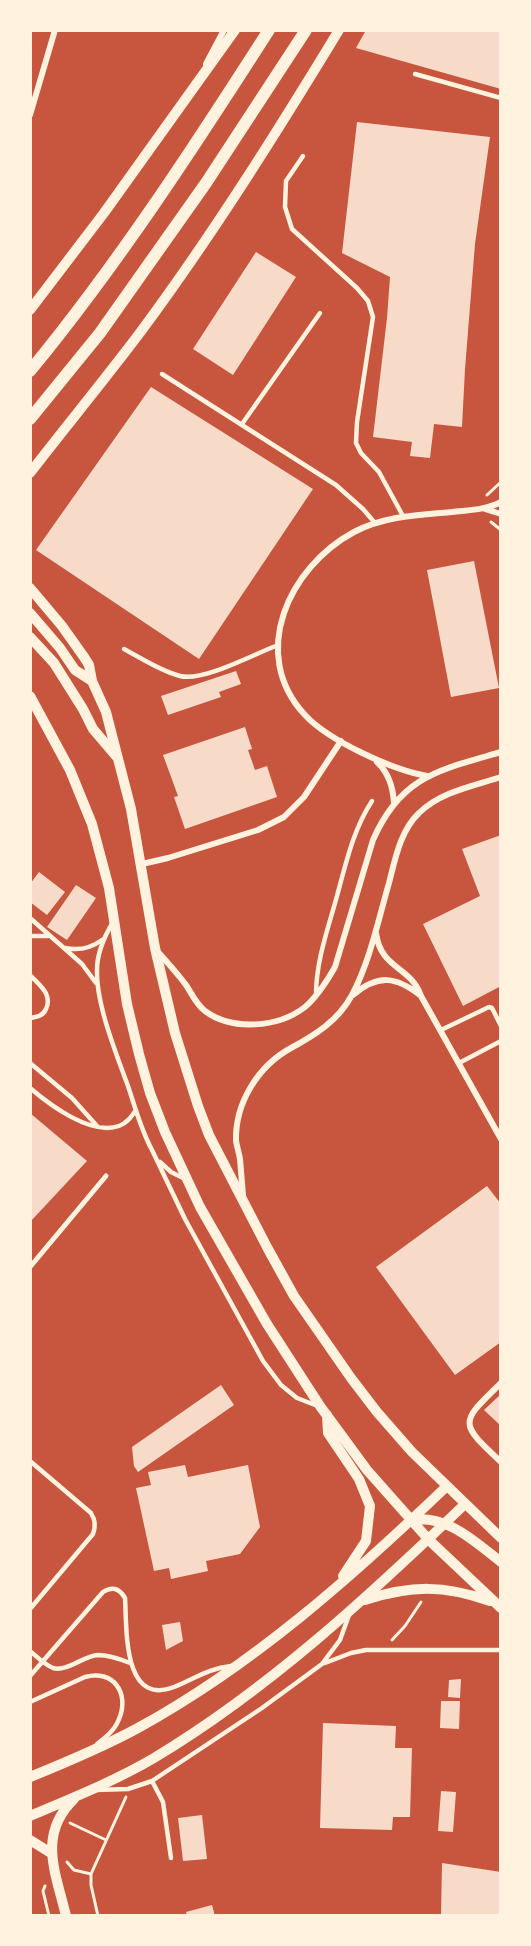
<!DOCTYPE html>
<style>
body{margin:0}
#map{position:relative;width:531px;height:1946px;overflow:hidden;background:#c8553d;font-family:Manrope,sans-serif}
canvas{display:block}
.frame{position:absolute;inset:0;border:32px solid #fff3e0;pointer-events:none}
</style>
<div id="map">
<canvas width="531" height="1946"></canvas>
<div class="frame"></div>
</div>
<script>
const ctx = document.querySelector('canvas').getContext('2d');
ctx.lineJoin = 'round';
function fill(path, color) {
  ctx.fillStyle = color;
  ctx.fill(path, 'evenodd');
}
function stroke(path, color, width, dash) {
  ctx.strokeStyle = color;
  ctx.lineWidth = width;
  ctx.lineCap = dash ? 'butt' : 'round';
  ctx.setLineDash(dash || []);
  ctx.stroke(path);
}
const building = new Path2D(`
 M366,30H501V89L356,48Z
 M357,122L490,137L475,244L465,369L462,427L434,424L430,458L410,456L412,442L373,437L387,318L390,277L342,253Z
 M256,252L296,277L233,375L193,349Z
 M151,387L313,489L199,659L36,550Z
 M474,561L499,688L451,697L427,570Z
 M236,671L241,684L219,692L221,697L168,715L161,696Z
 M245,727L252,749L248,750L255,770L267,766L277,797L185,829L174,797L178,796L163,755Z
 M501,835V986L463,1006L423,924L480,896L462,849Z
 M39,872L65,892L47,915L30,902V884Z
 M76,885L96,898L67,940L47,927Z
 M30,1113L87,1161L30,1222Z
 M487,1186L501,1204V1342L455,1375L376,1267Z
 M221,1385L234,1405L138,1472L134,1466L132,1447Z
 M501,1394V1426L484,1410Z
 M185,1465L188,1477L248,1465L260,1527L240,1554L206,1561L208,1571L171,1579L169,1568L154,1571L136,1488L151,1485L148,1472Z
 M180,1622L183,1641L166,1650L162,1625Z
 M461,1679L460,1698L448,1697L449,1680Z
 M441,1701H460L459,1729L440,1728Z
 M323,1723L396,1726L395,1748H412L410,1817H393L392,1830L320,1828Z
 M441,1791L456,1792L453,1832L438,1831Z
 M202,1815L207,1859L183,1861L178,1818Z
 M442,1863L501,1872V1916H441Z
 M212,1905L215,1916H187L186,1912Z`);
const path = new Path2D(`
 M501,390V409
 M487,495L501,482
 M491,522L501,530
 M392,1640L405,1626L421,1602
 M70,1823L106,1840
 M67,1862L74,1870L91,1874
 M45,1886L43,1891L49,1916
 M98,1916L91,1885V1874L126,1797`);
const service = new Path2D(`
 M415,74L501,98
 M303,156L286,181L285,207L292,229L357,288L368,301L373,317L357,422L356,443L361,453L379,472L403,516
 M162,374L336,485L363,509L375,523
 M242,424L320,313
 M124,649C141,658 160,671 180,676C203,682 254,654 278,645
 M30,918L82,964L96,983
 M113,922C104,937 97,952 97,970C96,1004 116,1053 128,1086C135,1107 141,1130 152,1150
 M30,936H48
 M65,948C79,951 91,948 102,940
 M30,975C39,985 53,994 46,1009C43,1016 37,1017 30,1018
 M316,995C316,961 328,929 337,896C346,863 353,830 372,801
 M441,1030L489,1007L492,1008L501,1026
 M30,1063L72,1098L97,1126
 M459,1063L501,1041
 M30,1088C50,1105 91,1136 119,1126C127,1123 131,1117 136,1110
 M152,1150L185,1219L263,1361L281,1385L297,1398L315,1405
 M160,1162L171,1172L183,1178
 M30,1461L91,1513C95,1520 96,1525 93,1534L30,1609
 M30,1651C37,1657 45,1665 53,1668C67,1672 83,1656 98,1655C109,1655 120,1659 130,1663
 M325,1663L351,1653L366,1650H501
 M30,1676L103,1592C112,1586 119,1588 125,1598C127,1627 122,1707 174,1687C194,1679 209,1668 231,1666
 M30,1702L85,1677C113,1669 130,1693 119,1719C115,1730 106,1737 97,1744
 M152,1781L163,1802L171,1858
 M95,1790L128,1789L152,1781L262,1708L322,1664L340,1640L349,1615`);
const pedestrian = new Path2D(`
 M30,1267L106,1176`);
const minor = new Path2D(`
 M206,64L224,30
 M30,115L55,30
 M485,509L501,514
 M377,762C389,773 393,787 394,803
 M427,776C393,770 329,741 305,715C248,654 289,567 354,532C385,516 418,515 452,512C469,510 486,510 501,502
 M142,864L168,858L258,830L284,817L304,797L341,741
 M376,933C381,970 410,965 421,996L501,1139
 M159,953C168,963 178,974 186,985C192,994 196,1004 205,1011C232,1031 278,1028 305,1007C318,996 327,981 335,967L373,840C401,776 439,770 501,752
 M353,995C378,974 396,976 421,996
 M243,1195C242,1183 241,1171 240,1159C239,1153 237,1147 236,1141C235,1103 258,1066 291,1048C315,1035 338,1021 352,995C370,961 378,921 389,883C395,860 400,831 419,813C440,792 473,786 501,777
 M501,1383C460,1423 458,1422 501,1462`);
const tertiary = new Path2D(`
 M30,310L104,213L235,30
 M30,473C67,425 106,378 142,330C213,234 277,132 339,30
 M30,588L62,626L84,657L89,665L92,681L106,712L131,809L155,948L175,1033L198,1106L209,1135L268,1249L294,1296L351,1378L377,1412L412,1452L501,1538
 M30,613L60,648L75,670L92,681
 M30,637L54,663L83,709L93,729L116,756
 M30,696L70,770L92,824L109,888L127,1004L139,1054L150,1093L165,1132L200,1207L267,1324L320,1406L367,1470L429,1540L501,1608
 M327,1415L328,1433L359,1479L370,1506L366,1541L343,1576
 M411,1520C447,1514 475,1542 501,1562
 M365,1600C412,1585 444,1585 490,1601
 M30,1777C67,1762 103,1747 138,1728C253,1665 353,1576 447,1486
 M30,1816C72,1798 115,1781 154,1758C269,1689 369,1596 465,1504
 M30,1840L51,1853
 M66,1916C56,1873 37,1835 74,1799`);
const secondary = new Path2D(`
 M30,371C118,264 194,147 269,30
 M30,419L100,333L206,183L306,30`);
fill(building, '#f7dbc8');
stroke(path, '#fff3e0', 3);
stroke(service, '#fff3e0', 4.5);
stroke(pedestrian, '#fff3e0', 5);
stroke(minor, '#fff3e0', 6);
stroke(tertiary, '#fff3e0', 10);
stroke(secondary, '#fff3e0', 12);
</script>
